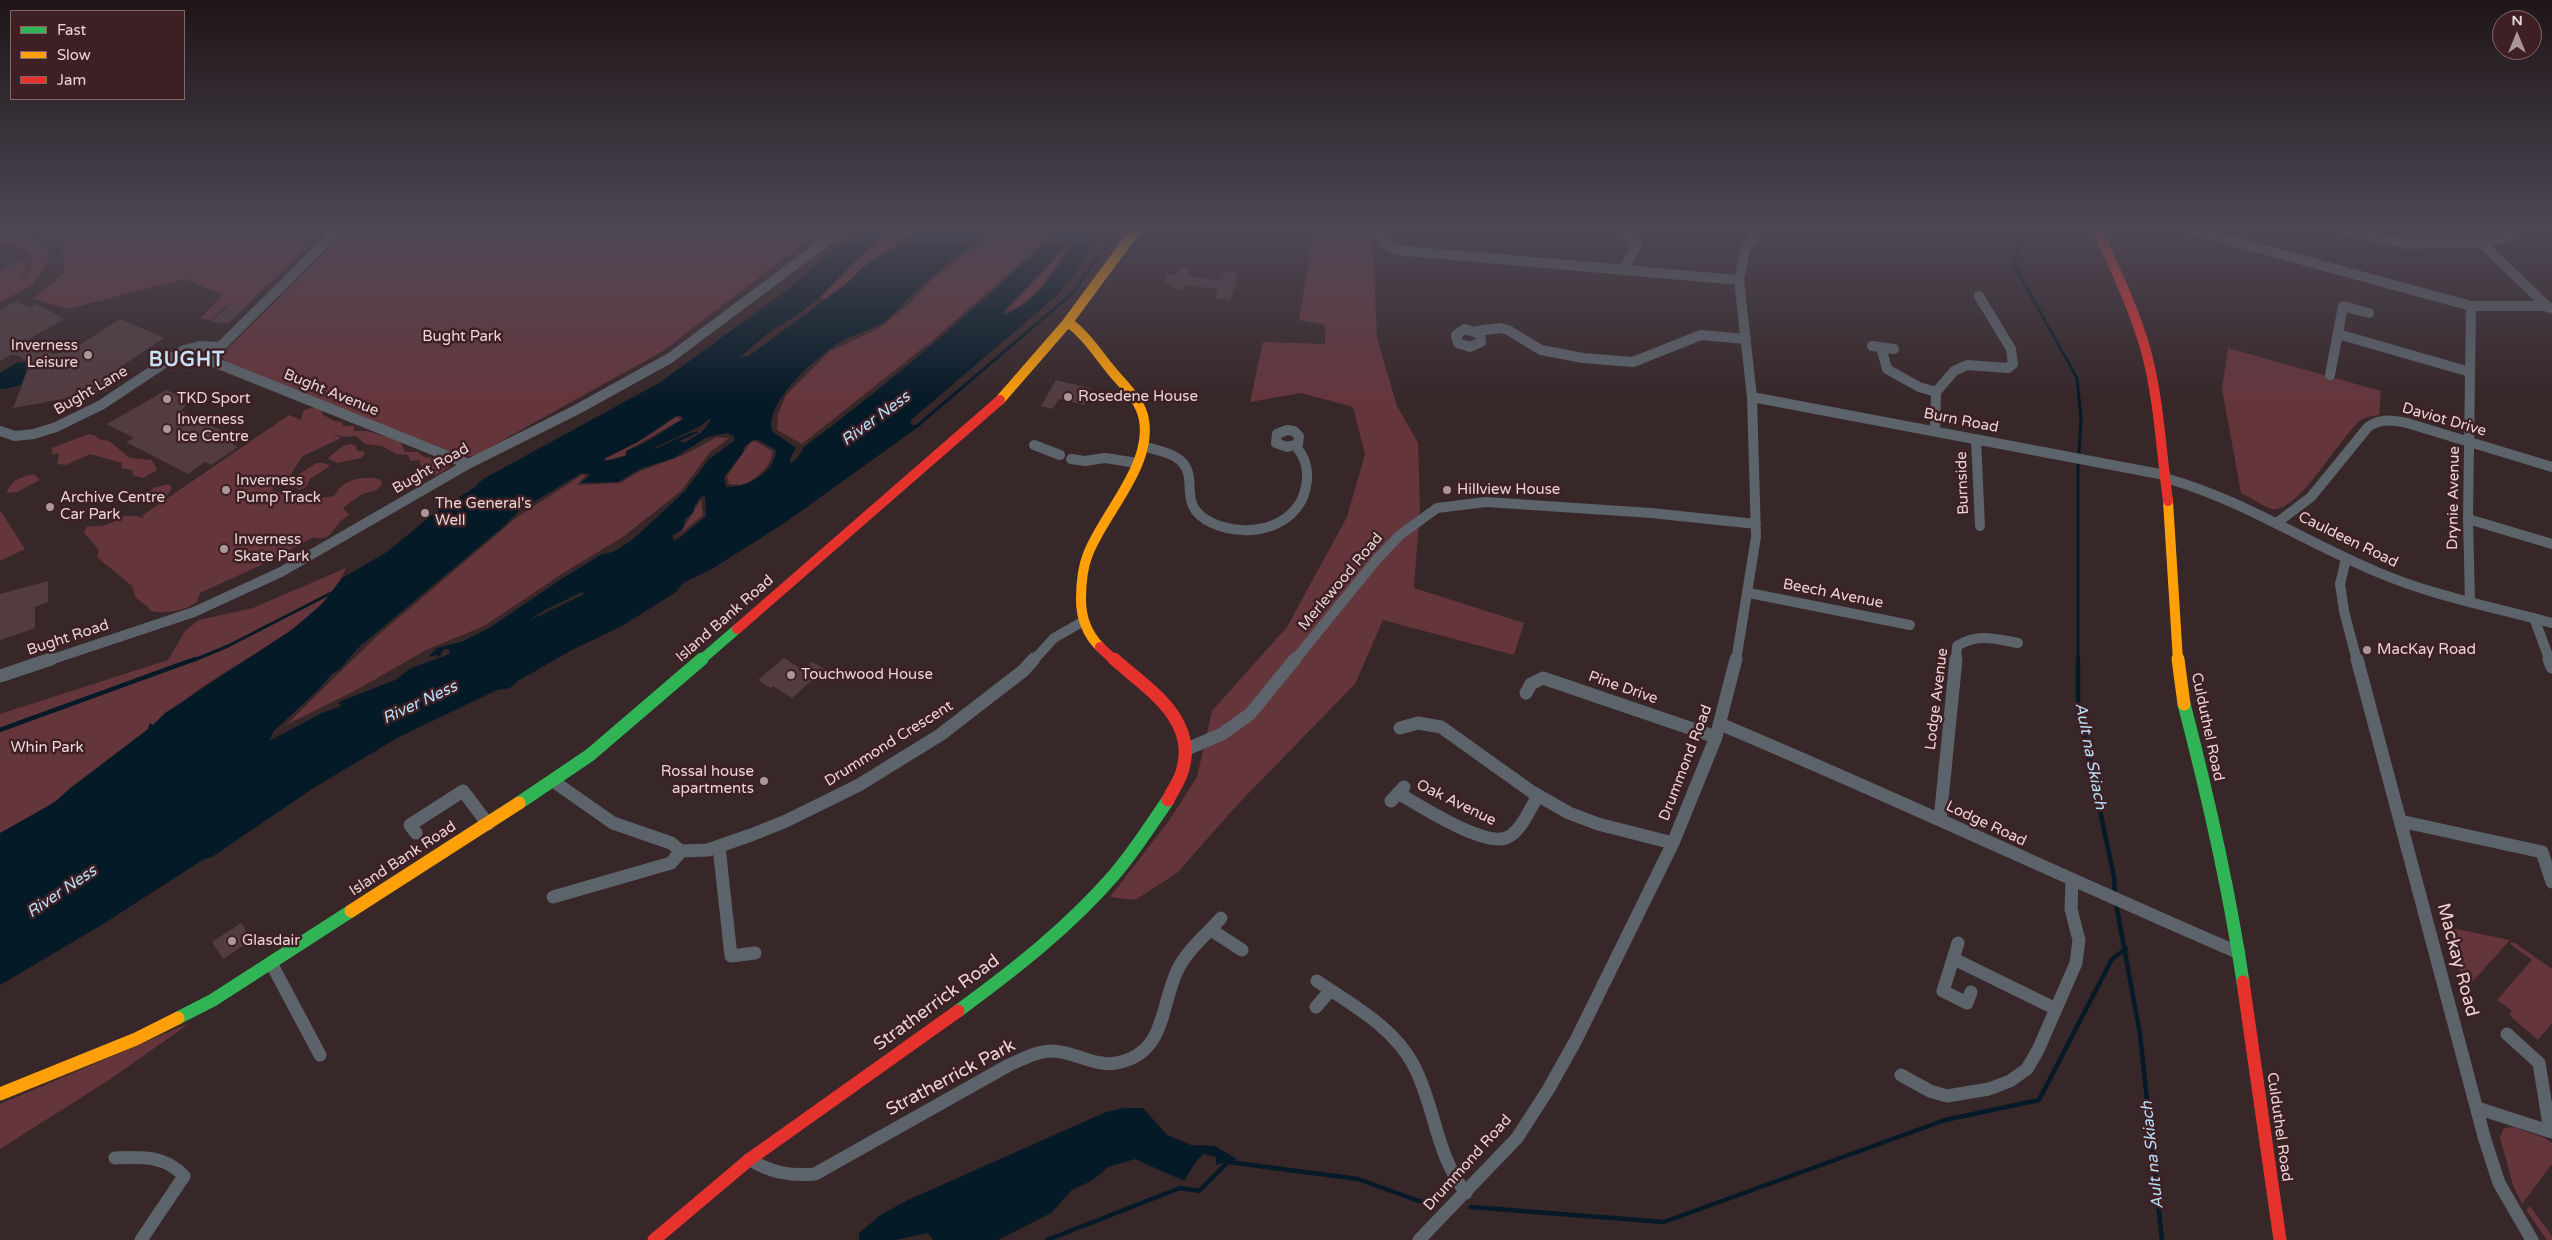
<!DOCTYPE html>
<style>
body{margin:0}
#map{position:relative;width:2552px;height:1240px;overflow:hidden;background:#372729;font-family:"Varela Round",sans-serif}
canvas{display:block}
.legend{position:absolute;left:10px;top:10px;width:175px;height:90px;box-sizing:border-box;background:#3e2024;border:1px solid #82686b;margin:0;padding:6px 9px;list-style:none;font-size:15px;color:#e9d4d6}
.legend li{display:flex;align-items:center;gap:10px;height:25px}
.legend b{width:25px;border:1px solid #82686b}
.north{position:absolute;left:2492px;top:10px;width:50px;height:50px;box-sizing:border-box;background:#3e2024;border:1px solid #82686b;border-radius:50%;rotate:0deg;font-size:14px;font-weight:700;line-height:20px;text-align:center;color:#e9d4d6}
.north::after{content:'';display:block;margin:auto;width:18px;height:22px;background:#ab9799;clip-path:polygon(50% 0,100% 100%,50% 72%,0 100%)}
</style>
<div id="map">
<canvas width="2552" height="1240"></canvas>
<ul class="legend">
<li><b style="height:6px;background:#30b455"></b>Fast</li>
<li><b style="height:6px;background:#ff9f0a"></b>Slow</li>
<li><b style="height:6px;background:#e5322d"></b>Jam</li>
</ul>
<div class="north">N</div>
</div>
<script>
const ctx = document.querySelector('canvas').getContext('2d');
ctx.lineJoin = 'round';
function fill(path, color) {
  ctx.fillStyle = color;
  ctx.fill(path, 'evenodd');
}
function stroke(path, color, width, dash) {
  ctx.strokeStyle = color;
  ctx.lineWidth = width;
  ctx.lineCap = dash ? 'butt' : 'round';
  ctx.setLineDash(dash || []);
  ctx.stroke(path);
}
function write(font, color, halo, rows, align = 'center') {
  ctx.font = font + ' "Varela Round",sans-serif';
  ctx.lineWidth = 5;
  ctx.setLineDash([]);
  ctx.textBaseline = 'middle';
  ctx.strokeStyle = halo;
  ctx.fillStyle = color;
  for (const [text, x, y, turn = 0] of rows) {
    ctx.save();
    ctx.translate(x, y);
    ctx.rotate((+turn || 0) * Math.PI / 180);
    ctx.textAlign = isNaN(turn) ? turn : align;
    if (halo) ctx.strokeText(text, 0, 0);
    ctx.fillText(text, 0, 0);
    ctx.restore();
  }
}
const green = new Path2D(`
 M57,227H324L318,237L247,305H227L211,320L200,319L222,295L185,279L68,309L33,299L64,273L62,245L43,234Z
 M351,227H825L663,351L476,455L465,457L228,364L221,355Z
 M883,227H932L825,299L821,297L868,249Z
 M1004,227H1058L1003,279L929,343L802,444L777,430L778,414L786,395L830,351L878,329L909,304L933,278Z
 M1314,227H1372L1377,338L1397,406L1418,443L1420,505L1414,588L1524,623L1514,655L1383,620L1355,684L1239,803L1177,873L1135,900L1110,897L1168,822L1197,777L1212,711L1287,627L1347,517L1365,454L1353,407L1301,393L1250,402L1263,342L1325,344V325L1299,320Z
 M2473,227H2506L2508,230L2485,238Z
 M0,236C17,235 44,235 49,255L44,270L33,282L35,283L0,303V270L24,260L27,268L19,281C45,257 28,244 0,244Z
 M1070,243C1057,264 1033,307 1006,311Z
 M2228,348L2381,391L2379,415C2373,416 2366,416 2361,420C2340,436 2299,513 2272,509C2268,509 2248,496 2241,493L2222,389Z
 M314,407L322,410V414L334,421L342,422L343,426H354V431H367L400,441L405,452H418L424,457L433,458L435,463H445L450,467L434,476L429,473L430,466L420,465V460L411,461L408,455L396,454L382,446L365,444L356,436L343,437L332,433L341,438L303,456L288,478L271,490L285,494L286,502C292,505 325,497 334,496C337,492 339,488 342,486C351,478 373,475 382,481C380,494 368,490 359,496C354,500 348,504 343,508L349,515C346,517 341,520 339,523C331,532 329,542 314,537L257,567L200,593L197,602C184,611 165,614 150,611L148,607L136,598L132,586L97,557L99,550L84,533L86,527C93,525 99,528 106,525C125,518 120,512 144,518L143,515L289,415L301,420L304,410Z
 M676,417L682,419L626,451L625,455L609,461L605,459L647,437Z
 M89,434L96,436L98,439L109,441L130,458L152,460L157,470L143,478L133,475L132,470L121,468L122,463L90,454L66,465L57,464L59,454H52V448Z
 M717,437L729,438L709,453L681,491L623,537L568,570L484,626L426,650L360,688L286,725L376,637L516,518L582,475H586L577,485L621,483L638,472L686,454Z
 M755,441L772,451C774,464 754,482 741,485C737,485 732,484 729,484L727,476L750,443Z
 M350,444L356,446L357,451H364L365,454L361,458L337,463L328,458L343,446Z
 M317,463H324L330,466L310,479L306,487L299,490L294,486L299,474Z
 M33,474L39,478L38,481L17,492L7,493C10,480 22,477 33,474Z
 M169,484L172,488L166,497L150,499L149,493L153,488Z
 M701,499L703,515L675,538L682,531Z
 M0,510L25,549L0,561Z
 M346,568C322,626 241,657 193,694C173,709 155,726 135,742C91,776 46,808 0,840V714L168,660L185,631L199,620L253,608Z
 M2447,927L2510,940L2465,990Z
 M2511,942L2515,943L2552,969V1023L2538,1040L2509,1015L2512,1011L2497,1000L2532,960L2510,944Z
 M190,1023L109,1080L0,1149V1104Z
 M2513,1127L2545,1138L2552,1143V1164L2522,1204L2513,1185L2500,1137L2504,1128Z
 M2530,1206L2552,1236V1240H2547L2526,1210Z`);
const water = new Path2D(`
 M861,227H887L871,248L853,262L821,296L800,313L767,334L738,359L750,355L846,284L862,268L923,227H999C976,243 950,259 929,279C914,291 902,307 888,319C873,330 855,333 840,342C819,355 761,404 773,432L796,448L790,459L791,463L798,457L804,447C895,379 980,305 1062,227H1106L1073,277L1055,297L910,421L912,425H921L783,524L712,569L683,583L676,592L622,626L572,650L518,681L510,688L497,690L401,736L315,787L212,857L204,859L100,926L0,985V833L55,802L69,789L148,729L150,723L153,725L165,713L293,629L323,603L342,578L387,552L433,514L475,487L483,479L659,383L783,293ZM1072,241C1063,265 1030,310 1004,314L1003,312L1067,244ZM676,416H681L683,419C664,430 647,444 626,451V456L604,461L605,458L636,443ZM711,418C704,434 698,434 684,443L680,441L699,432C689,430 665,447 652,449L699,427ZM728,433L734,437V441L709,459L685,491L632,540L613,552L602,554L563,578L489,628L461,642L437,648L428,657L436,655L439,657L444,649H449L450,653L445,656L411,668L395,680L341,701L338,703L341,705L339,707L322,713L269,741L274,731L319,689L332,674L340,669L358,648L503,527L520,510L582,473L591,475L580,483L618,482L640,469L674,458L707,437ZM753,440H758L776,450C775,473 746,488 726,487L724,477L744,451L743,448ZM702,496L705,497L706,516L678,539L673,540V535L682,530L686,518L693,513L695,505ZM582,592L584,593L582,595L528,621L543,611Z
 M30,361L21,385L4,389L0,388V373L16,363Z
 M1124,1108H1143L1167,1135L1191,1145L1215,1146L1237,1159L1216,1165V1157L1204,1154L1197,1160L1184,1181L1135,1159L1108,1167L1093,1180L1072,1190L1051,1213L998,1240H933L928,1233L896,1240H859V1233L882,1214L908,1200L1106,1112Z`);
const streamFar1 = new Path2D(`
 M2031,227L2018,245L2014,265L2077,378L2081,419L2078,469V661
 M917,426L1073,293L1118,227
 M192,661L228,646L337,590`);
const stream = new Path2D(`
 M2078,659V707L2114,877L2115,896
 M0,730L195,659
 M2116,903L2140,1034L2162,1240
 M1471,1207L1664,1222L1945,1120L2039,1100L2112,959L2126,949
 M1047,1240L1180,1188L1199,1191L1228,1162L1358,1179L1419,1201L1437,1203`);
const building = new Path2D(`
 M1180,268L1190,269L1188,276L1219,280L1224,272L1236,273L1235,276H1238L1230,300L1215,298L1218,289L1184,285L1183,290L1172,288L1174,284L1165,283L1166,274L1177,275Z
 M15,301L30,308L37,304L64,319L29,339L44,345L45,350L53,354L70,351L120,319L164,338L119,368L114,382L110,383L107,391L13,408L31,362L13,354L0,361V310Z
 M232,303L248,305L228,324L210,322Z
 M1056,380L1090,388L1086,395L1090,396L1084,405L1059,399L1052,409L1041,406Z
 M166,390L182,397L177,400L186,405L181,411L239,439L232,444L238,447L211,465L205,462L188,474L126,442L134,438L107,424Z
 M48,581V602L35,607V628L0,640V594Z
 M784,658L803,670L812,662L825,669L792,698L773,686L770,688L758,680Z
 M241,923L252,940L223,959L212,942Z`);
const streetFar1 = new Path2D(`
 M338,227L332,236L220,347L215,353L214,362L468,464
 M1378,227L1382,242L1396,250L1739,280
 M1619,227L1637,244L1623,270
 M2181,227L2471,306H2547
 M2332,227L2407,244L2481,242
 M2465,227L2549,308
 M2483,244L2512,235L2515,233L2510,227
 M1465,329L1480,334L1481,342L1470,347L1458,343L1456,335Z
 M1477,331L1500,328L1508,330L1541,350L1583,358L1633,362L1701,335L1746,339
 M2338,334L2470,372
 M1872,346L1894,349
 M1881,347L1887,369L1919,387L1936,392
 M2330,375L2343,306L2369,313
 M1752,397L2165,475
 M1287,430L1294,431L1299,436L1298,444L1287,447L1276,443L1277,434Z
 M0,431L15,436L34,434L56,427L101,405L184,350L200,346L220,347
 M1935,431L1936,392L1954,371L1967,365L2008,368L2013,364L2011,349L1979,296
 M1976,439L1980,526
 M1034,445L1060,455
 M1143,446C1155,450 1172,452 1182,462C1199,480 1176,506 1212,523C1250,540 1303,527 1307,480C1308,467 1304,455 1295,445
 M1071,459L1085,461L1105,458L1137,463
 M2165,478C2241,499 2305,542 2377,572C2433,596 2493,607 2552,623
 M2468,519L2552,544
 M2278,522L2311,497L2368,427C2381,418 2393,420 2407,423L2552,467
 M2346,559L2340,584L2344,611L2357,661
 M1749,593L1910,625
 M2470,601L2468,519L2471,306
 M2534,618L2550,661
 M47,661L194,612L281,572L468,464L576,410L670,358L845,227
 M1033,661L1054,638L1082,622
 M1294,661L1377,559L1400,535L1437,508L1486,502L1651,513L1756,524
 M1736,661L1756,537L1752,397L1739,280L1745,250L1760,227
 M1956,661L1957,646C1977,633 1996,639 2018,643`);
const street = new Path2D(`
 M2357,659L2485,1140L2499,1183L2532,1240
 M2549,659L2552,667
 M0,676L51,659
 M1526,693L1531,684L1543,678L1716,737
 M1720,724C1894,797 2065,878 2239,953
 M1400,728L1418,723L1441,727L1532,792L1569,813L1598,824L1673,843
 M1187,749L1222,734L1250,714L1295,659
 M553,781L613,823L671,843L681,851L708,850L751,835L786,821L859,785L940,735L1023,671L1034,659
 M1398,793C1419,805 1486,849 1508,837C1522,830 1530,808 1538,796
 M1391,801L1404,787
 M1940,820L1956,659
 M2400,821L2542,852L2552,882
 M416,833L410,825L463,791L488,824
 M719,847L731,956L755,953
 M553,897L671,863L681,851
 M1211,930L1242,950
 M1958,943L1943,991L1967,1003L1971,992
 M1954,959L2056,1009
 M271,963L320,1055
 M1317,981C1352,1005 1394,1027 1414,1066C1436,1109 1435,1153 1466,1193
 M1316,1007L1330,991
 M2507,1034L2539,1063L2550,1131
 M1901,1075L1930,1091L1947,1096L1989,1089L2010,1081L2027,1069L2038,1050L2076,963L2079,940L2071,909L2072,881
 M2477,1108L2552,1132
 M115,1158C142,1157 165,1155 184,1176L141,1240
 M749,1159C771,1173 790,1176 815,1174L1009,1065C1023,1059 1037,1051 1052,1051C1074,1051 1094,1067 1116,1063C1166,1054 1160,1007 1177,971C1187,950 1206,935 1221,918
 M1419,1240L1517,1138L1548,1090L1576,1040L1673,843L1716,737L1736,659`);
const fastFar1 = new Path2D(`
 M700,661L737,629`);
const fast = new Path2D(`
 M2184,704C2208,796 2229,888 2243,982
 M519,803L590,755L702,659
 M958,1011C1014,970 1069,927 1114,875C1134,852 1151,825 1168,800
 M178,1018L213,1000L351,911`);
const slowFar1 = new Path2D(`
 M1068,322C1086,335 1097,353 1111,370C1123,385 1141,400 1144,420C1152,466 1104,513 1088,554C1082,569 1081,583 1081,599C1081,617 1087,634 1100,647
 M1000,400L1067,323L1138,227
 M2168,501L2178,661`);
const slow = new Path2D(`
 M2178,659L2184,704
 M351,911L519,803
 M0,1094L136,1039L178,1018`);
const jamFar1 = new Path2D(`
 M2096,227C2114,267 2134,308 2146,351C2159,399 2161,451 2168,501
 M737,629L1000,400
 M1100,647L1115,661`);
const jam = new Path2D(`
 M1114,659C1148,689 1199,720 1182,772C1179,782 1172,791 1168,800
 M2243,982L2280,1240
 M654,1240L750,1159L958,1011`);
const markers = [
 [88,355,5,"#ab9799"],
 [1068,397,5,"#ab9799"],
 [167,399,5,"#ab9799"],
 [167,429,5,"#ab9799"],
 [226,490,5,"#ab9799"],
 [1447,490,5,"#ab9799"],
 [50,507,5,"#ab9799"],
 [425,513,5,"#ab9799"],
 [224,549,5,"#ab9799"],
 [2367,650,5,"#ab9799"],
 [791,675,5,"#ab9799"],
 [764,781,5,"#ab9799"],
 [232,941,5,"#ab9799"]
];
const parkNames = [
 ["Bught Park",462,337],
 ["Whin Park",47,748]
];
const poiNames = [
 ["Inverness",78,346,"right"],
 ["Leisure",78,363,"right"],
 ["Rosedene House",1078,397],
 ["TKD Sport",177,399],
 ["Inverness",177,420],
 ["Ice Centre",177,437],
 ["Inverness",236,481],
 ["Pump Track",236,498],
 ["Hillview House",1457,490],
 ["Archive Centre",60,498],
 ["Car Park",60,515],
 ["The General's",435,504],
 ["Well",435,521],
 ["Inverness",234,540],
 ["Skate Park",234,557],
 ["MacKay Road",2377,650],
 ["Touchwood House",801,675],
 ["Rossal house",754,772,"right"],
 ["apartments",754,789,"right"],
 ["Glasdair",242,941]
];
const streetNames = [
 ["Bught Lane",91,391,-30],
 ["Bught Avenue",331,393,22],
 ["Daviot Drive",2444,420,16],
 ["Burn Road",1961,421,11],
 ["Bught Road",431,469,-30],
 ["Burnside",1963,483,-92],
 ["Drynie Avenue",2454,498,-89],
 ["Cauldeen Road",2348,540,26],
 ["Merlewood Road",1341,582,-50],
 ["Beech Avenue",1833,594,11],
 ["Island Bank Road",725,619,-41],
 ["Bught Road",68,638,-18],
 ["Pine Drive",1623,688,19],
 ["Lodge Avenue",1937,699,-83],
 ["Culduthel Road",2207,727,78],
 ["Drummond Crescent",889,744,-32],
 ["Drummond Road",1686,763,-69],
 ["Oak Avenue",1456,803,26],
 ["Lodge Road",1986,824,25],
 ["Island Bank Road",403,859,-33],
 ["Culduthel Road",2279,1127,82],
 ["Drummond Road",1468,1163,-48]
];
const waterNames = [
 ["River Ness",876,419,-36],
 ["River Ness",420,703,-25],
 ["Ault na Skiach",2090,756,79],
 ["River Ness",62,892,-34],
 ["Ault na Skiach",2153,1155,-96]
];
const nearStreetnames = [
 ["Mackay Road",2457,960,75],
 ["Stratherrick Road",937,1003,-36],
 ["Stratherrick Park",951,1078,-28]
];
const districtNames = [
 ["BUGHT",187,361]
];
fill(green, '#65353c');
fill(water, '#051a27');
stroke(streamFar1, '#051a27', 3);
stroke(stream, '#051a27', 4.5);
fill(building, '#523c40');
stroke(streetFar1, '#5c636a', 10);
stroke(street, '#5c636a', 13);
stroke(fastFar1, '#30b455', 10);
stroke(fast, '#30b455', 13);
stroke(slowFar1, '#ff9f0a', 10);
stroke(slow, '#ff9f0a', 13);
stroke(jamFar1, '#e5322d', 10);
stroke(jam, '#e5322d', 13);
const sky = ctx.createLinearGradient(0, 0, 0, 401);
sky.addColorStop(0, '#1e1517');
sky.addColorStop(0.57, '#4d4754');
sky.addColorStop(1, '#4d475400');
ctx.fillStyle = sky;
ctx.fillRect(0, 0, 2552, 401);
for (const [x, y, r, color] of markers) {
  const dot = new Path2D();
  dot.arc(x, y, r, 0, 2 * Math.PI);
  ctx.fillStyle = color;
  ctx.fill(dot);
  stroke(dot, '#3e2024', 2);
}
write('15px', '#f0d7d9', '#3e2024', parkNames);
write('15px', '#e9d4d6', '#3e2024', poiNames, 'left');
write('15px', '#e9d4d6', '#3e2024', streetNames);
write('italic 16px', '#b5dff8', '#3e2024', waterNames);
write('18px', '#e9d4d6', '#3e2024', nearStreetnames);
ctx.letterSpacing = '1px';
write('bold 20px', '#c5e3f5', '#3e2024', districtNames);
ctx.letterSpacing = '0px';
</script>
